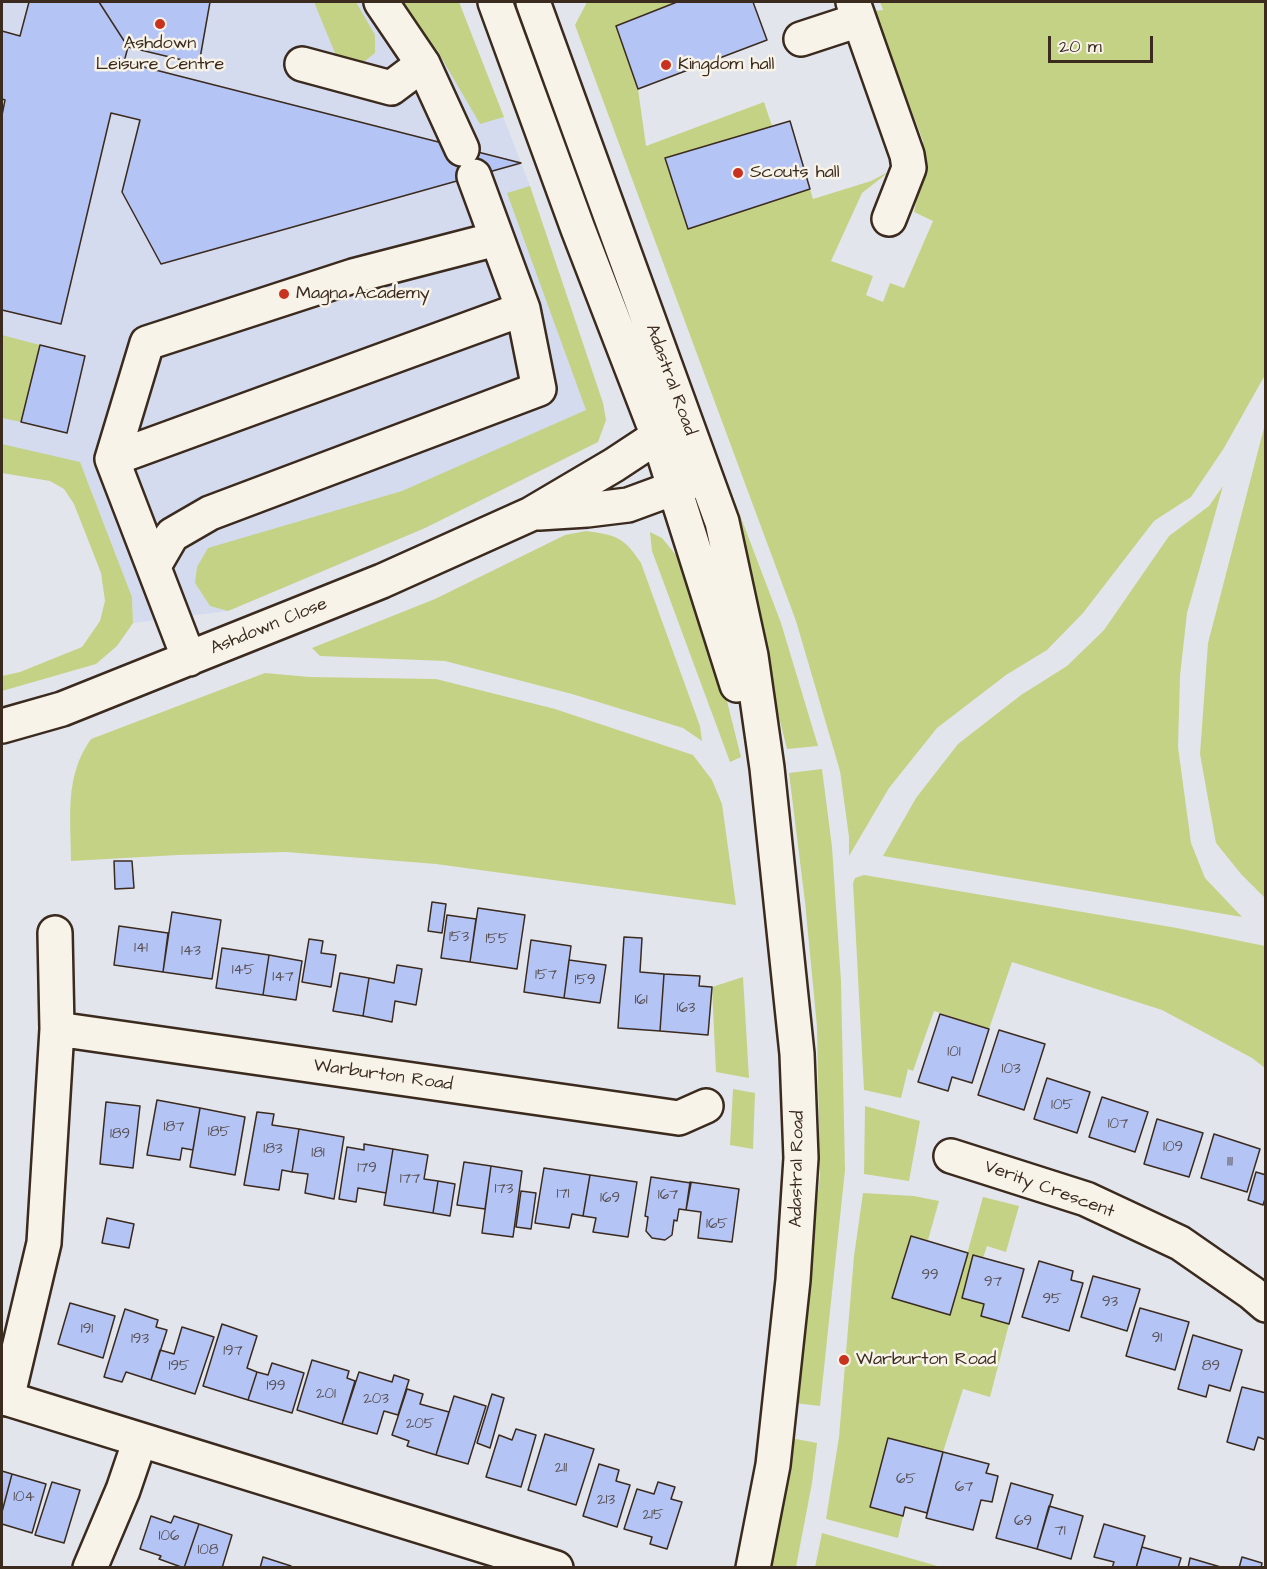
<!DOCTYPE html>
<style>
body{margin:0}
#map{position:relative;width:1267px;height:1569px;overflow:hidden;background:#e3e5ec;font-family:"Architects Daughter",sans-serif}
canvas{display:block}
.frame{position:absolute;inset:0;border:3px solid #3b2a1e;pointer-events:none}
.scale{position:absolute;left:1048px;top:36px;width:105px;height:27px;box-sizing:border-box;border:3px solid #3b2a1e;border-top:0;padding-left:8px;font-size:18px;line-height:21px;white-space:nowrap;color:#3b2a1e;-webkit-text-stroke:4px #f7f3e8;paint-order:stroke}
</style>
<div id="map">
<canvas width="1267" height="1569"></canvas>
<div class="frame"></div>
<div class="scale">20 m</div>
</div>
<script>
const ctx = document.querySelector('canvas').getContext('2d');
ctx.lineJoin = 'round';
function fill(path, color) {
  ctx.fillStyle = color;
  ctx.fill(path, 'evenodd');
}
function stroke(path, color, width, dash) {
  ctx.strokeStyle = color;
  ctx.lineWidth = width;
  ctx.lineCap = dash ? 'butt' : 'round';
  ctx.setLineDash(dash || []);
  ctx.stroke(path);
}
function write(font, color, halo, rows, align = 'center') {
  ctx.font = font + ' "Architects Daughter",sans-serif';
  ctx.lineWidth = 5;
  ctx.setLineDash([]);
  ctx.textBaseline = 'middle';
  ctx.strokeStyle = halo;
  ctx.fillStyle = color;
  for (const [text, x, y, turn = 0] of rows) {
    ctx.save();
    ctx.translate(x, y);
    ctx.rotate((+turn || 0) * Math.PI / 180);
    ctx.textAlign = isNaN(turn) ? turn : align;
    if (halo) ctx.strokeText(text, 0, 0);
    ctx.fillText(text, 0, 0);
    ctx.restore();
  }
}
const built = new Path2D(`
 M2,2H459L530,186L603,403L606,420L598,442L425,528L228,611L133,623L132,597L87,480L2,460Z`);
const green = new Path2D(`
 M314,2H356L375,35V53L361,64L337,58Z
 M398,2H459L504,117L480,124L437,50Z
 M587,2H677L654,14L647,13L616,26L638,89L646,146L764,102L772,126L665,158L810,189L813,199L871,181L890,171L862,193L831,261L873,276L866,295L883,302L890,283L904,288L933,221L914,212L923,173V141L874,11L883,10L880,2H1265V375L1224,448L1191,497L1154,521L1083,613L1047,650L1006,675L937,728L889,788L849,856V837L840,771L796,621L575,25Z
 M571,55L718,457L781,623L818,746L787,749L774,697L757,609L563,57Z
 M530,186L603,403L606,420L598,442L425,528L228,611L210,606L195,583L197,567L208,548L402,491L586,410L507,193Z
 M2,335L40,345L21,422L2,418Z
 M1265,424L1266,898H1265L1241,874L1216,843L1200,754L1208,643Z
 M2,444L80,462L132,597L133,623L117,646L96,664L2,691V676L20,672L82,647L100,621L105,601L101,573L74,504L64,489L50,481L2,473Z
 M1223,486L1187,613L1180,676L1178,747L1191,843L1205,878L1242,917L883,856L916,798L958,744L1021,695L1067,666L1104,630L1169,536L1209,506Z
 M586,531C616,535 624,537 641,563L700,726L702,741L683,728L572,694L445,661L320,656L312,648L435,599L565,535Z
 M650,532L662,538L685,566L717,661L741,757L730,762L652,551Z
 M265,673L310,677L436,679L555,709L693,755L712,780L722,804L736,905L436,864L286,852L178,855L71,861C71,817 64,777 91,739Z
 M822,769L832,847L841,981L845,1170L820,1406L795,1403L820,1175L817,1027L805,902L789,773Z
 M864,875L1177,928L1265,946V1068L1252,1058L1162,1010L1012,962L989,1029L934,1011L913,1071L908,1069L901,1098L864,1090L853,883L855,878Z
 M743,977L749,1078L716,1072L712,987Z
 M733,1089L755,1093L753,1149L730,1145Z
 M865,1106L920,1121L909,1181L864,1174Z
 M863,1193L914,1196L939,1201L928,1240L911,1237L893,1298L950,1315L983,1197L1019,1206L1006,1252L987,1246L983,1258L973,1255L962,1298L984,1304L982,1316L1009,1324L990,1397L963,1389L943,1452L888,1438L903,1516L898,1538L826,1519L839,1437L854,1256Z
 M791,1438L817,1443L812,1483L796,1567L767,1568Z
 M822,1533L941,1567H815Z`);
const building = new Path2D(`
 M29,2H99L128,47L124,62L521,163L161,264L122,192L140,120L111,113L61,324L2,310V115L5,100L2,99V31L20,36Z
 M99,2H210L199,64L128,47Z
 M677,2H753L767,40L638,89L616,26Z
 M790,121L810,189L688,229L665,158Z
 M40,345L85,356L67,433L21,422Z
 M114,861H132L134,888L115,889Z
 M432,902L446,904L442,933L428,931Z
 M478,908L525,915L517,969L470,962Z
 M172,912L221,920L212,979L163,972Z
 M447,915L476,919L470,962L441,958Z
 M119,926L168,933L163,972L114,965Z
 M624,937L642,938L640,972L664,974L660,1031L618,1028Z
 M309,939L323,941L321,953L336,955L331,987L302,982Z
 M531,940L571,946L564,998L524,992Z
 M222,948L269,955L263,995L216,988Z
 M269,955L302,961L296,1000L263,995Z
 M569,960L606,965L600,1003L564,998Z
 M397,965L422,969L416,1005L395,1001L392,1022L363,1016L369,978L394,983Z
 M340,973L369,978L363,1016L333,1011Z
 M664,974L700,976L699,986L712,987L708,1035L660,1031Z
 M940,1014L989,1029L972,1083L952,1077L948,1091L918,1082Z
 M999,1030L1045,1044L1024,1110L978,1095Z
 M1047,1078L1090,1092L1077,1133L1034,1119Z
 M1102,1097L1148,1112L1135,1152L1089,1137Z
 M157,1100L200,1108L193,1150L182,1148L180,1160L147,1155Z
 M106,1102L140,1106L133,1168L100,1164Z
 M200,1108L245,1117L235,1175L190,1167Z
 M257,1112L274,1114L272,1125L299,1129L292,1172L282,1170L279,1190L244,1185Z
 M1157,1119L1203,1133L1189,1177L1144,1164Z
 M299,1129L344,1137L334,1199L305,1193L308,1174L292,1172Z
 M1214,1134L1260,1149L1247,1192L1201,1178Z
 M364,1144L393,1149L386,1193L358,1188L356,1202L339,1199L347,1147L364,1150Z
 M393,1149L428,1155L424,1179L438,1181L433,1213L384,1205Z
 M464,1162L491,1166L485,1209L457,1205Z
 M491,1166L522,1171L513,1237L482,1233Z
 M544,1168L590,1175L583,1216L572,1214L569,1228L535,1223Z
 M1256,1172L1266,1175V1196L1263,1205L1248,1200Z
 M590,1175L637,1182L628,1237L593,1232L596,1218L583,1216Z
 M651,1177L691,1183L686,1210L679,1209L677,1221L674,1220L672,1235L665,1240L652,1238L646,1231L648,1217L645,1216Z
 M438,1181L455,1184L450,1216L433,1213Z
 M690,1182L739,1189L732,1242L698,1238L701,1212L686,1210Z
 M521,1191L536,1193L531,1229L516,1227Z
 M107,1218L134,1224L129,1248L102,1243Z
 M911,1236L968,1253L950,1315L892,1298Z
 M973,1255L1024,1269L1009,1324L981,1316L984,1304L962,1298Z
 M1039,1261L1073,1271L1071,1280L1083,1283L1069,1331L1022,1317Z
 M1093,1276L1140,1289L1127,1331L1081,1317Z
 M70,1303L115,1316L103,1358L58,1344Z
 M1140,1308L1189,1322L1175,1370L1126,1356Z
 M125,1309L158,1320L156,1327L167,1330L151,1380L126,1372L122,1382L104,1377Z
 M222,1324L257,1336L247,1368L257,1372L248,1400L203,1386Z
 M182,1327L214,1337L195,1394L151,1380L160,1350L174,1354Z
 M1193,1335L1242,1350L1230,1391L1209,1385L1206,1397L1178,1389Z
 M312,1360L349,1371L347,1378L355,1381L342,1424L297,1410Z
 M272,1363L304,1373L292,1413L248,1400L257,1372L268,1375Z
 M359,1372L392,1382L394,1375L409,1380L398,1415L384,1411L377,1434L342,1424Z
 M1242,1387L1266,1393V1440L1258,1437L1254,1450L1227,1442Z
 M407,1389L423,1394L420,1404L449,1412L436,1455L407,1446L409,1441L392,1435Z
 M492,1394L504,1398L490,1448L477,1443Z
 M454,1396L486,1406L468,1464L436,1455Z
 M516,1429L536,1435L521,1487L486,1477L499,1435L512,1440Z
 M545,1434L594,1449L576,1505L528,1490Z
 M888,1438L943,1452L927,1513L905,1507L903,1516L870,1507Z
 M943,1452L989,1464L986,1473L998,1476L992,1502L981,1500L973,1530L926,1518Z
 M599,1464L619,1470L616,1481L630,1485L617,1527L583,1516Z
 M2,1471L12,1474L2,1512Z
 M12,1474L46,1484L32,1533L2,1524V1512Z
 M52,1482L80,1490L64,1543L35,1535Z
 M658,1482L675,1487L671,1499L682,1502L667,1549L650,1544L652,1537L624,1529L637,1489L654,1494Z
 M1011,1483L1053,1495L1037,1549L996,1538Z
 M1049,1506L1083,1516L1071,1559L1037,1549Z
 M151,1516L171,1523L174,1516L199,1524L184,1568L159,1559L161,1556L140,1549Z
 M199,1524L232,1535L222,1568H184Z
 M1104,1524L1145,1536L1136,1568H1112L1114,1562L1094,1557Z
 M1142,1547L1181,1558L1178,1568H1136Z
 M263,1557L291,1566V1568H260Z
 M1242,1557L1262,1563L1261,1568H1239Z
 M1190,1558L1224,1568H1188Z`);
const minor = new Path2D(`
 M381,2L423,64L462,149
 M495,2L578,229L658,436L737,685
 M533,2L722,522L751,656L767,768L797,1054L801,1158L793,1280L773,1465L753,1568
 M853,2L907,155L909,168L889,219
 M801,39L859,20
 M302,64L391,88L423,64
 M112,459L523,309
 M539,513L587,510L628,505L696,480
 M154,566L172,535L210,513L539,389L523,309L474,176
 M189,659L112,459L147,343L353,276L496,239
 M2,726L62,709L382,581L531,514L614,465L658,436L675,428
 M55,933L57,1029
 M951,1156L1086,1199L1180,1243L1252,1293L1266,1305
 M2,1397L556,1568
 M7,1399L44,1243L57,1029L679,1118L706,1106
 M90,1568L123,1490L140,1440`);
const markers = [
 [160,24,6,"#c8321e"],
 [666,65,6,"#c8321e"],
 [738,173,6,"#c8321e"],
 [284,294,6,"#c8321e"],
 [844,1360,6,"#c8321e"]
];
const numberNames = [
 ["153",459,938],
 ["155",497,940],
 ["141",141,949],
 ["143",191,952],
 ["145",243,971],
 ["157",546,976],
 ["147",283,978],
 ["159",585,981],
 ["161",641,1001],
 ["163",686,1009],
 ["101",954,1053],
 ["103",1011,1070],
 ["105",1062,1106],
 ["107",1118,1125],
 ["187",174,1128],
 ["185",219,1133],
 ["189",120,1135],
 ["109",1173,1148],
 ["183",273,1150],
 ["181",318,1154],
 ["111",1230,1163],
 ["179",367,1169],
 ["177",410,1180],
 ["173",504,1190],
 ["171",563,1195],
 ["167",668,1196],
 ["169",610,1199],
 ["165",717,1225],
 ["99",930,1276],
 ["97",993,1283],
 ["95",1052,1300],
 ["93",1110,1303],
 ["191",87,1330],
 ["91",1157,1339],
 ["193",140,1340],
 ["197",233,1352],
 ["195",179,1367],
 ["89",1211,1367],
 ["199",276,1387],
 ["201",326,1395],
 ["203",376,1400],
 ["205",420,1425],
 ["211",561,1469],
 ["65",906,1480],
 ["67",964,1488],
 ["104",24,1498],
 ["213",606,1501],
 ["215",653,1516],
 ["69",1023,1522],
 ["71",1060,1532],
 ["106",169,1537],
 ["108",208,1551]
];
const poiNames = [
 ["Ashdown",160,44,"center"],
 ["Leisure Centre",160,65,"center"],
 ["Kingdom hall",678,65],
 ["Scouts hall",750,173],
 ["Magna Academy",296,294],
 ["Warburton Road",856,1360]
];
const streetNames = [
 ["Adastral Road",670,380,70],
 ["Ashdown Close",269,627,-22],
 ["Warburton Road",383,1076,8],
 ["Adastral Road",798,1169,-89],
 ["Verity Crescent",1049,1190,20]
];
fill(built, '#d5dbee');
fill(green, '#c4d286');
fill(building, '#b4c4f4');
stroke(building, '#3b2a1e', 1.5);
stroke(minor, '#3b2a1e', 38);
stroke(minor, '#f7f3e8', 33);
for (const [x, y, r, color] of markers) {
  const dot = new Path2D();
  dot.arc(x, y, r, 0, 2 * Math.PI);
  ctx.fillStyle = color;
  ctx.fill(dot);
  stroke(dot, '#f7f3e8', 2);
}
write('15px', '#595054', null, numberNames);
write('18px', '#3b2a1e', '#f7f3e8', poiNames, 'left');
write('18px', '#3b2a1e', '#f7f3e8', streetNames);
</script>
